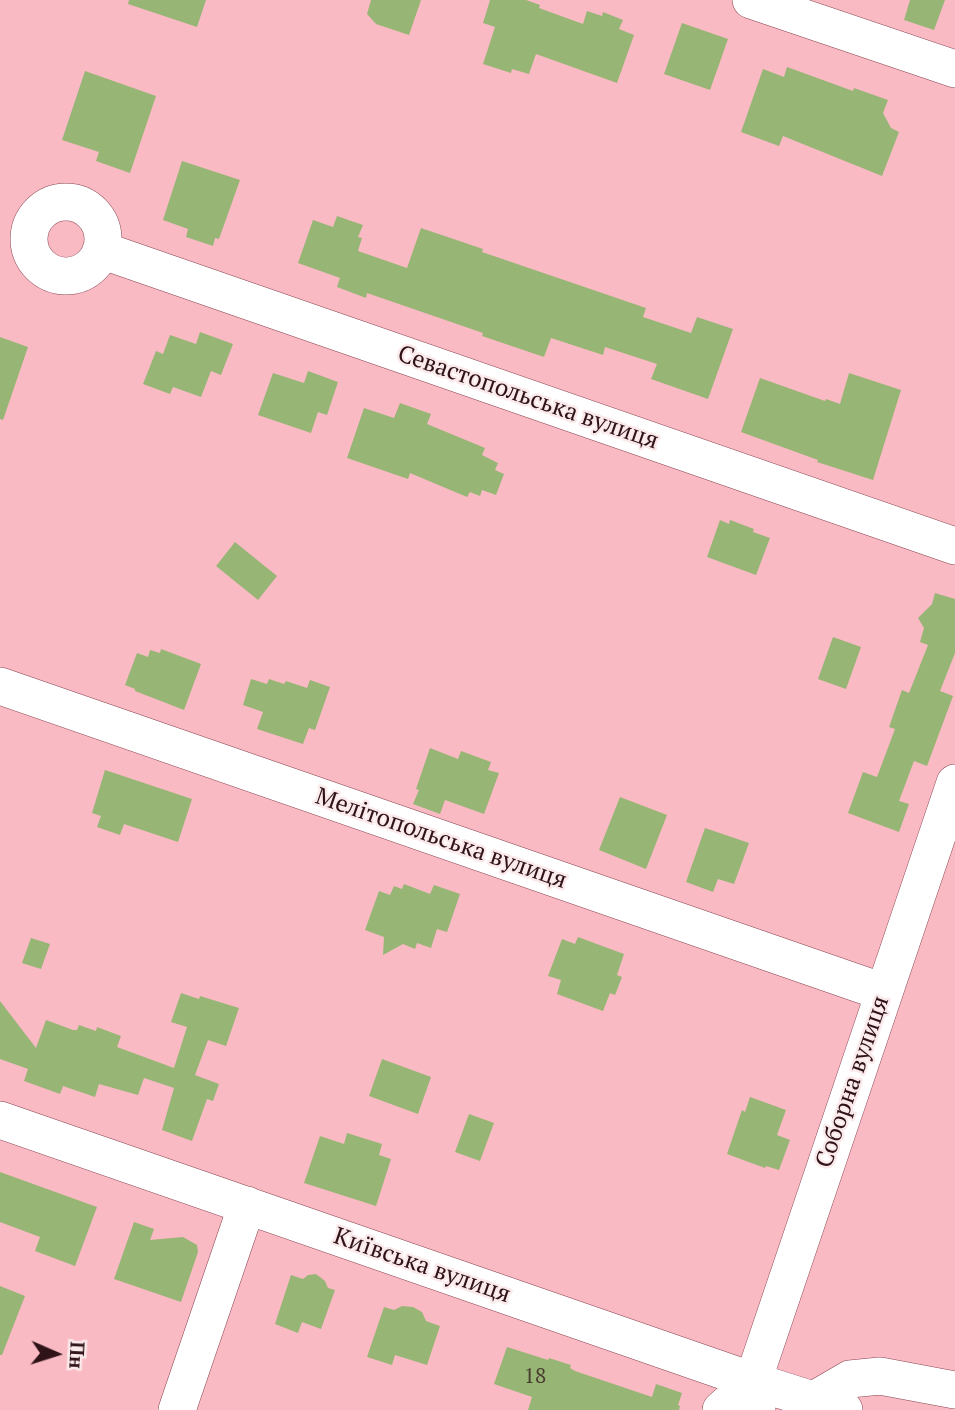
<!DOCTYPE html>
<meta charset="utf-8">
<style>
body{margin:0}
#map{position:relative;width:955px;height:1410px;overflow:hidden;background:#fabac3;font-family:"PT Serif",serif}
canvas{display:block}
.north{position:absolute;left:21px;top:1319px;width:70px;height:70px;-webkit-text-stroke:5px #fbeaec;paint-order:stroke;rotate:93deg;font-size:19px;font-weight:700;line-height:28px;text-align:center;color:#2f1318}
.north::after{content:'';display:block;margin:auto;width:24px;height:32px;background:#2f1318;clip-path:polygon(50% 0,100% 100%,50% 72%,0 100%)}
</style>
<div id="map">
<canvas width="955" height="1410"></canvas>
<div class="north">Пн</div>
</div>
<script>
const ctx = document.querySelector('canvas').getContext('2d');
ctx.lineJoin = 'round';
function fill(path, color) {
  ctx.fillStyle = color;
  ctx.fill(path, 'evenodd');
}
function stroke(path, color, width, dash) {
  ctx.strokeStyle = color;
  ctx.lineWidth = width;
  ctx.lineCap = dash ? 'butt' : 'round';
  ctx.setLineDash(dash || []);
  ctx.stroke(path);
}
function write(font, color, halo, rows, align = 'center') {
  ctx.font = font + ' "PT Serif",serif';
  ctx.lineWidth = 5;
  ctx.setLineDash([]);
  ctx.textBaseline = 'middle';
  ctx.strokeStyle = halo;
  ctx.fillStyle = color;
  for (const [text, x, y, turn = 0] of rows) {
    ctx.save();
    ctx.translate(x, y);
    ctx.rotate((+turn || 0) * Math.PI / 180);
    ctx.textAlign = isNaN(turn) ? turn : align;
    if (halo) ctx.strokeText(text, 0, 0);
    ctx.fillText(text, 0, 0);
    ctx.restore();
  }
}
const building = new Path2D(`
 M129,0H206L197,27L128,4Z
 M371,0H421L409,35L376,24L367,14Z
 M490,0H526L540,5L539,8L583,24L587,11L602,16L603,12L623,20L619,29L634,35L617,83L536,54L529,74L512,69L511,73L483,64L495,27L483,23Z
 M910,0H945L934,30L904,20Z
 M682,23L728,39L710,90L664,74Z
 M787,67L853,91L854,88L888,100L883,113L891,128L899,132L882,176L783,136L779,146L741,132L763,69L784,77Z
 M85,71L156,96L130,173L96,161L99,152L62,140Z
 M182,161L240,180L219,239L215,238L213,246L186,237L188,229L163,220Z
 M337,216L363,225L358,237L362,238L358,251L407,268L421,228L483,249L482,252L646,308L643,317L691,333L697,317L733,329L708,399L651,379L657,364L605,347L603,355L551,338L544,357L482,336L483,333L367,293L366,298L337,287L340,278L298,263L313,220L333,227Z
 M200,332L233,344L221,375L211,371L201,397L173,387L170,394L143,384L156,351L163,354L170,335L196,344Z
 M0,337L28,347L3,420L0,419Z
 M308,371L338,382L327,415L318,412L311,433L258,415L273,373L304,383Z
 M849,373L901,390L873,480L817,462L818,460L741,432L760,378L825,401L826,399L840,404Z
 M400,403L431,414L427,424L485,448L482,455L498,463L495,470L504,474L496,495L482,490L480,496L470,492L467,497L410,473L408,479L347,458L364,408L394,418Z
 M720,520L729,524L730,520L754,529L753,532L770,538L756,575L707,557Z
 M235,542L277,576L258,600L216,566Z
 M935,593L955,599V653L940,691L953,696L927,766L914,761L899,801L909,804L899,832L848,813L863,772L877,777L895,729L889,727L902,690L909,693L928,645L920,642L924,628L918,618L932,604Z
 M833,637L861,647L846,689L818,679Z
 M161,649L201,664L184,710L135,691V689L125,685L137,653L148,657L150,650L160,653Z
 M251,679L267,684L269,679L284,684L286,681L307,688L310,680L330,687L315,730L309,728L303,744L257,729L263,712L243,705Z
 M430,748L458,759L461,751L491,762L488,770L499,773L484,814L445,800L440,814L413,804L419,790L416,789Z
 M105,770L192,799L178,842L124,824L120,835L97,827L101,816L92,813Z
 M620,797L667,815L646,869L599,850Z
 M705,828L749,843L734,884L718,879L713,892L686,882Z
 M404,884L430,894L434,885L460,894L447,932L437,929L431,948L417,943L415,949L403,944L383,955L384,937L365,930L379,891L390,895L394,886L402,889Z
 M578,937L624,954L617,975L622,977L615,995L610,993L603,1011L557,994L561,980L548,976L562,939L575,944Z
 M31,938L50,944L41,969L22,963Z
 M181,993L199,999L200,996L239,1008L226,1046L208,1040L195,1075L219,1084L213,1101L207,1099L192,1141L162,1130L174,1088L144,1078L138,1095L99,1084L95,1097L63,1086L60,1094L24,1081L28,1069L0,1059V1001L36,1048L46,1020L73,1030H77L79,1025L96,1031L97,1027L121,1036L117,1047L174,1068L187,1027L171,1022Z
 M382,1059L431,1077L418,1114L369,1096Z
 M750,1097L786,1110L777,1135L790,1140L779,1170L766,1166L765,1168L727,1154L742,1110L745,1112Z
 M469,1114L494,1123L480,1161L455,1152Z
 M347,1133L382,1144L379,1155L391,1159L376,1206L304,1183L320,1136L344,1144Z
 M0,1172L97,1207L75,1266L35,1251L40,1237L0,1222Z
 M134,1222L154,1229L150,1240L183,1237L197,1245L198,1252L181,1302L114,1279Z
 M316,1274L325,1281L328,1288L335,1290L321,1329L302,1322L298,1333L275,1324L291,1275L303,1279L308,1275Z
 M0,1286L25,1296L2,1355H0Z
 M402,1306L413,1307L422,1312L426,1321L440,1326L427,1365L395,1355L392,1365L367,1357L384,1307L394,1310Z
 M507,1347L548,1360L549,1358L571,1365L570,1368L575,1371L652,1397L656,1384L682,1393L678,1405L680,1406L679,1410H528L532,1397L494,1384Z`);
const minor = new Path2D(`
 M751,0L955,69
 M29 239a37 37 0 1 1 74 0a37 37 0 1 1-74 0Z
 M101,250L955,546
 M0,686L883,992
 M0,1120L753,1381L844,1410
 M814,1400L850,1379L880,1376L955,1390
 M177,1410L247,1205
 M721,1410L753,1381
 M757,1410L753,1381L955,783`);
const numberNames = [
 ["18",535,1377]
];
const streetNames = [
 ["Севастопольська вулиця",528,398,19],
 ["Мелітопольська вулиця",441,839,19],
 ["Соборна вулиця",853,1082,-71],
 ["Київська вулиця",422,1266,19]
];
fill(building, '#97b575');
stroke(minor, '#884451', 38);
stroke(minor, '#fff', 37);
write('21px', '#493c2f', null, numberNames);
write('24px', '#2f1318', '#fbeaec', streetNames);
</script>
